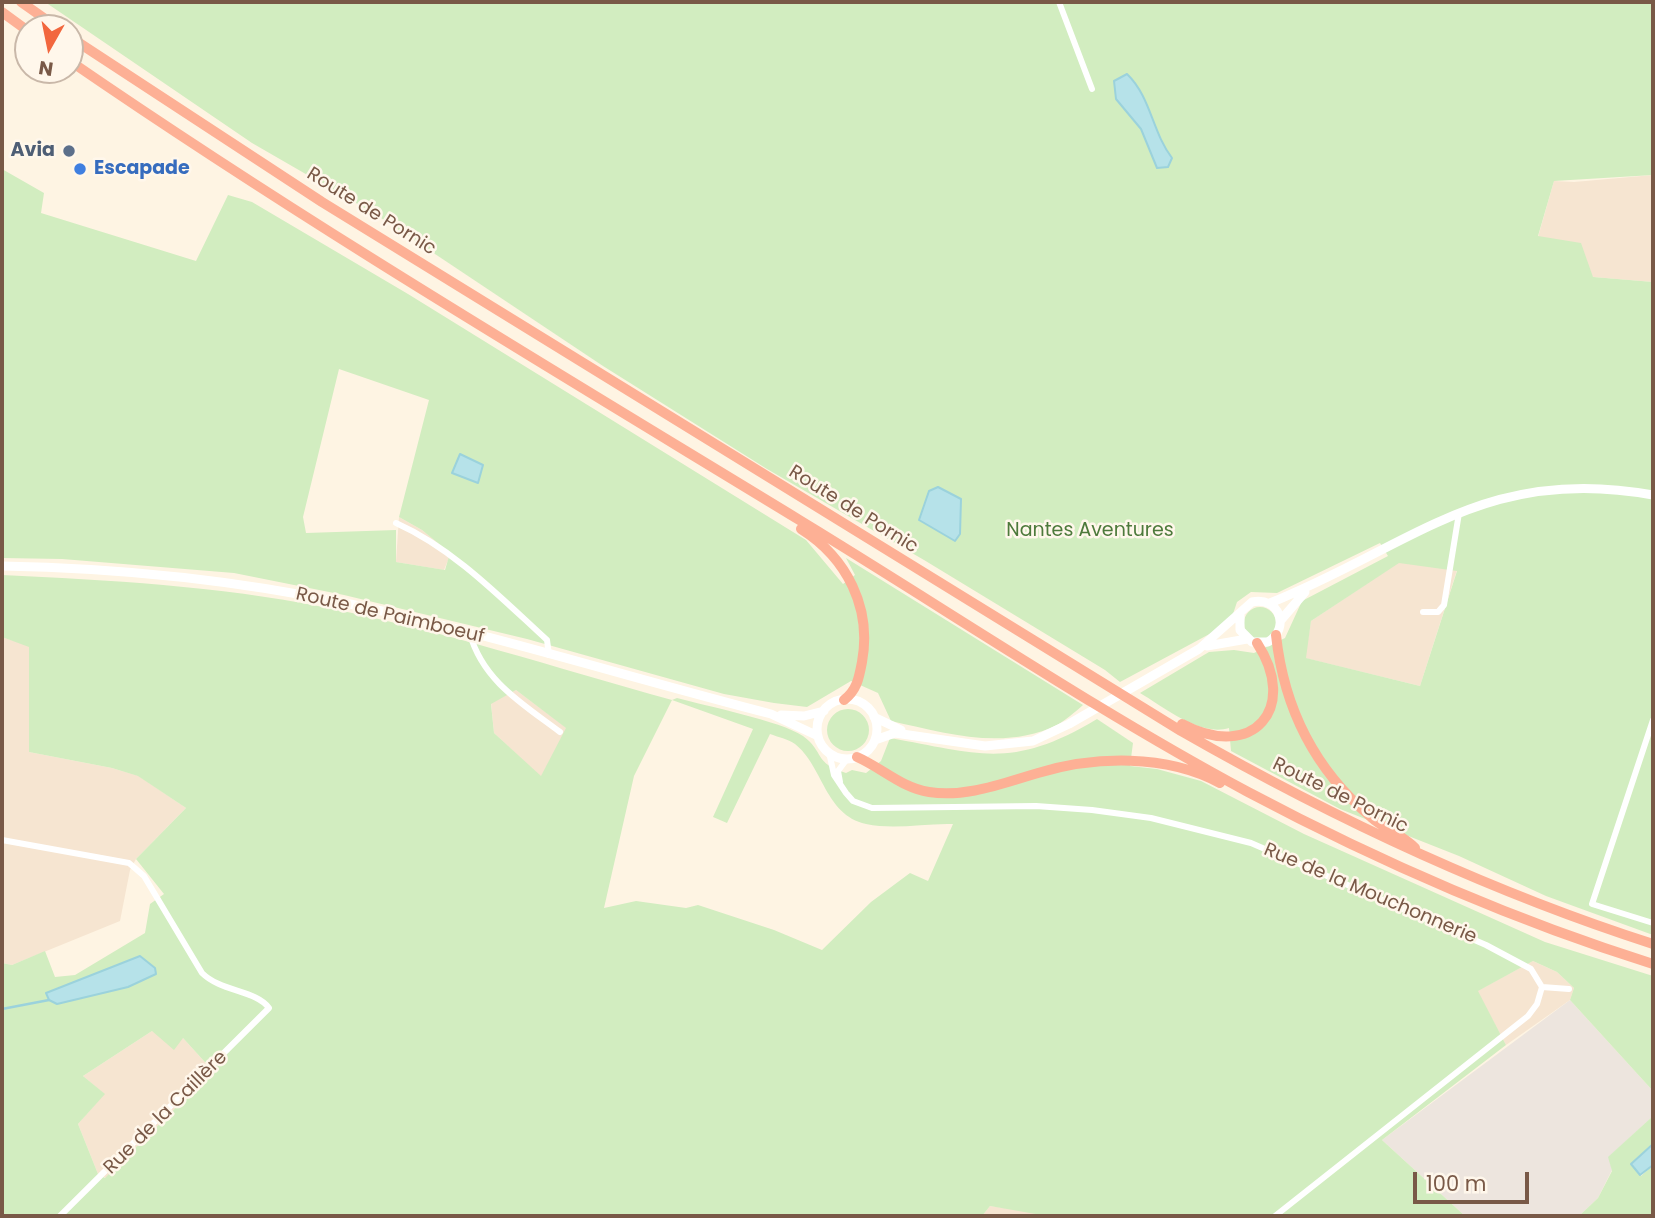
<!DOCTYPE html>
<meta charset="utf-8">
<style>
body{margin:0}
#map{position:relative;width:1655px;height:1218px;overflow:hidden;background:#fef4e3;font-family:Poppins,sans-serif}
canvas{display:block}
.frame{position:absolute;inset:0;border:4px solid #795947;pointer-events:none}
.north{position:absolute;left:14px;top:14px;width:70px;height:70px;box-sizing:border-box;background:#fff7eb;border:2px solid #c9b8a9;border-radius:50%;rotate:189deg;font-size:19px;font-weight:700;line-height:28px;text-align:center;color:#795947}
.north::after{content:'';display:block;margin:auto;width:24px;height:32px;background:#f2673e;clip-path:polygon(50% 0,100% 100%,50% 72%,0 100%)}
.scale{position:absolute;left:1413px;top:1172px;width:116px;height:32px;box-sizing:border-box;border:4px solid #795947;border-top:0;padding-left:9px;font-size:21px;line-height:24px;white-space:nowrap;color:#795947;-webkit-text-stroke:5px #fff7eb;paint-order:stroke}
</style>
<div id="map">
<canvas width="1655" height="1218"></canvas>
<div class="frame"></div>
<div class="north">N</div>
<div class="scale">100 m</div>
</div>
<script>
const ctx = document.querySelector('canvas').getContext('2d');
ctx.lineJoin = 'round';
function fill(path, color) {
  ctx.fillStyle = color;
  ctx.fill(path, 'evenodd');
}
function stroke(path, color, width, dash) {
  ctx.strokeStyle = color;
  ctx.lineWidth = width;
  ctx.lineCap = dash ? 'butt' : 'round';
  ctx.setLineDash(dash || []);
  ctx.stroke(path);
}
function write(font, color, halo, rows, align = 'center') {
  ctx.font = font + ' Poppins,sans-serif';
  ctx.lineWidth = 5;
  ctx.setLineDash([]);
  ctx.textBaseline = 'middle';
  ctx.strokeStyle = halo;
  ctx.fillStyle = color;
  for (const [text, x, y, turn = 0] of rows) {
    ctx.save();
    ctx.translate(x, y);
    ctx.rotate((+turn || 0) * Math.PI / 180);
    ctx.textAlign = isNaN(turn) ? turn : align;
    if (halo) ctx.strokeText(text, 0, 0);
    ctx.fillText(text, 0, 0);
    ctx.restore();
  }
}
const residential = new Path2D(`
 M1653,175V282L1593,277L1538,237L1554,181L1574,182Z
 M399,517L422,530L451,553L444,570L396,562Z
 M1399,562L1457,570L1420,686L1305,658L1311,621Z
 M2,637L29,646V752L112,768L139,776L186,808L136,859L130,870L120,921L12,965L2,963Z
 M516,690L567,728L541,777L494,733L491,703Z
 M1533,961L1557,972L1574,988L1570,1000L1506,1045L1477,991Z
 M152,1031L183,1038L213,1071L106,1178L98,1174L78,1124L104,1094L83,1076Z
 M990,1206L1034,1212L1047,1216H982Z`);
const industrial = new Path2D(`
 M1570,1000L1653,1091V1116L1609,1157L1612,1170L1598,1198L1579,1216H1465L1382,1140Z`);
const green = new Path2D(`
 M45,2H1653V175L1554,181L1538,236L1581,243L1593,277L1653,282V935L1546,896L1459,856L1340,809L1231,751L1229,728C1200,737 1164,707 1140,693L1209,652L1234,650L1254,653L1285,638L1302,601L1388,556L1380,543L1277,593L1251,592L1237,602L1230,623L1120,682L1105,670L924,560L767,469L603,366L375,214L252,143ZM1399,563L1457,571L1420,686L1306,658L1311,621Z
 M2,169L44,193L41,213L196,261L228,195L252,202L408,294L806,540L843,584L855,575L846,558L1083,705C1075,712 1066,720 1057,725C1004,751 945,733 891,721L878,693L851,681L807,707L774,703L724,694L527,639L344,595L234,573L62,559L2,558ZM339,369L429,400L399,517L422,530L450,553L445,570L396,562V530L306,533L303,517Z
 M2,575C109,580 218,586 323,607C441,630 556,668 672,700L677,698C706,706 781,721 803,736C825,752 813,763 846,773L852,770L866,773L881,761L890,738C980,754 1012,770 1097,719L1133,743L1130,766L1157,769L1201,781L1304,834L1545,942L1653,976V1091L1570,1000L1574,988L1557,972L1533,961L1478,991L1506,1045L1382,1140L1465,1216H1047L990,1206L982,1216H2V963L12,965L45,951L55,977L75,975L145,933L150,904L164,894L136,859L186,808L138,776L112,768L29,752V647L2,637ZM516,690L566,728L541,776L494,733L491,704ZM672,700L753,729L713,817L727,823L770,734C778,737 788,739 795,744C823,766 825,815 866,824C895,830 925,823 953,824L928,881L910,873L871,902L822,950L774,930L698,905L686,908L636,901L604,908L634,776ZM152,1031L174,1050L183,1038L213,1071L105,1178L98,1174L78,1124L105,1094L83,1076Z
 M1244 623a16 16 0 1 1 32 0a16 16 0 1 1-32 0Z
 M827 730a21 21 0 1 1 42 0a21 21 0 1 1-42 0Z
 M1653,1116V1144L1631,1164L1641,1176L1653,1165V1216H1579L1598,1198L1612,1171L1608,1157Z`);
const water = new Path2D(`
 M1127,74C1151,97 1152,132 1172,158L1168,167L1157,168L1141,129L1116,99L1114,81Z
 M460,454L483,465L478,483L452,473Z
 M938,487L961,499L960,534L955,541L919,520L929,491Z
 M140,956L155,968L156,974L128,987L57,1004L49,1000L46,993Z
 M1653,1144V1165L1640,1175L1631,1164Z`);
const stream = new Path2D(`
 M2,1009L49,1000`);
const street = new Path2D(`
 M1059,2L1092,89
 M396,523C454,549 501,598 547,640L549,655
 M1423,612H1438L1444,605L1459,513
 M470,634C483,681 523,704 560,732
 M1653,720L1592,904L1653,923
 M829,752L834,775L846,793L853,801L872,808L1036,806L1092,810L1151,818L1251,843L1486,945L1531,969L1542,987L1537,1004L1528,1016L1275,1216
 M840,782L838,771L847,759
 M2,840L129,863L144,876L202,973C221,992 256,990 269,1008L60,1216
 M1542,987L1569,989`);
const secondary = new Path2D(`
 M2,566C119,568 235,580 350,604C491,634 631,678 771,714L818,736
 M1270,603C1412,546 1486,464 1653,495
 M1281,620L1305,592
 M1207,646L1247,639
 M817 729a30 30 0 1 1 60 0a30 30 0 1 1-60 0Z
 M781,715L804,716L824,711
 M874,717L901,730
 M875,740L895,733L985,746L1033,741L1069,724L1199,649L1252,602C1279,596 1291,628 1268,642H1252L1240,630V614`);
const highway = new Path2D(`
 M21,2L58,28
 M2,12L28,31
 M70,37L322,202L1181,731C1331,817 1488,891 1653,944
 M70,61C307,224 555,371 801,521C949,611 1095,710 1248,792C1378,861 1513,920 1653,964
 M801,529C847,558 872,608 862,662C859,678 857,690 844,700
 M1276,635C1284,709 1314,769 1371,817C1384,829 1403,835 1415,848
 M1182,724C1254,762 1299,707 1257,643
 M857,757C882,768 902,788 929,792C966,798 1003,783 1038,773C1095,756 1166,754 1220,783`);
const markers = [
 [69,151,7,"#5c6f8a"],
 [80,169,7,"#3f7fe0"]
];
const serviceNames = [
 ["Avia",55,151]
];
const shopNames = [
 ["Escapade",94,169]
];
const streetNames = [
 ["Route de Pornic",371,212,32],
 ["Route de Pornic",853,510,32],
 ["Route de Paimboeuf",390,616,13],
 ["Route de Pornic",1340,796,26],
 ["Rue de la Mouchonnerie",1370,894,23],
 ["Rue de la Caillère",166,1113,-45]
];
const parkNames = [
 ["Nantes Aventures",1090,531]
];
fill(residential, '#f6e5d1');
fill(industrial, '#ede5de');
fill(green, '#d2edc0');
fill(water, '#b6e2e9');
stroke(water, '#9bd2dc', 2);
stroke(stream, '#9bd2dc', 2.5);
stroke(street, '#fff', 6);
stroke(secondary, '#fff', 9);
stroke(highway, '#fdb095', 10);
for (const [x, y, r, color] of markers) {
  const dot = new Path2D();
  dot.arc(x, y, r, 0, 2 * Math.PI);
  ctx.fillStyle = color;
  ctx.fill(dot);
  stroke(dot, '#fff7eb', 2.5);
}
write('bold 19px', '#4e5e75', '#fff7eb', serviceNames, 'right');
write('bold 19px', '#366cbe', '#fff7eb', shopNames, 'left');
write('19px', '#795947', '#fff7eb', streetNames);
write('19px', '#4d7a3b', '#fff7eb', parkNames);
</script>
